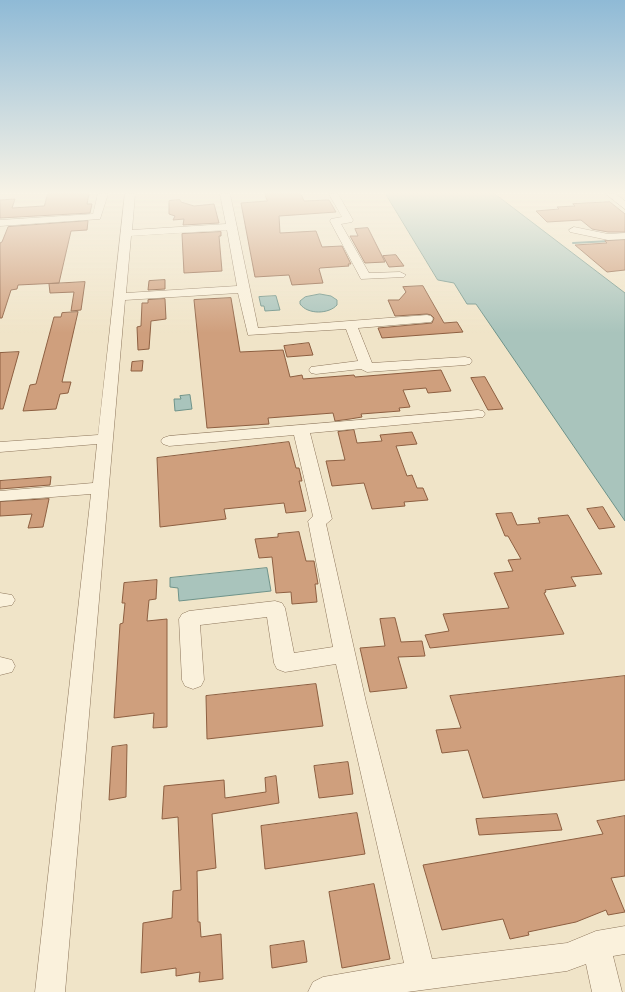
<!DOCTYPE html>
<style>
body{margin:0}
canvas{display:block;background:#f0e4c8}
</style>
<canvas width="625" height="992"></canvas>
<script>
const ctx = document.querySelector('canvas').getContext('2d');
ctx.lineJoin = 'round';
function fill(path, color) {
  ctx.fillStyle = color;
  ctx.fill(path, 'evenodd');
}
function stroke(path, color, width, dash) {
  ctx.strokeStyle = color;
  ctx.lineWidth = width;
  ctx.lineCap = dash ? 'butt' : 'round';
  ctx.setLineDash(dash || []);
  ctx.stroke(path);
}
const water = new Path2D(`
 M386,194H495L625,293V521L476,304H467L454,283L438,280Z
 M320,294L331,296L337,300V305C329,314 308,315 300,304V301L305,297Z
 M276,296L280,310L265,311L264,306H261L259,297Z
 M190,395L192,409L175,411L174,399H181L180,396Z
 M267,568L271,591L179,601L178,588L170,587V578Z`);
const stream = new Path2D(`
 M573,243L610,241`);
const building = new Path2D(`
 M48,194H89L87,204H92L90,213L0,218V200L15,199L12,208L44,206Z
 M265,194H301L304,201L329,200L336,212L279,216L280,233L316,231L322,247L342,246L351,264H348L349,266L320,268L319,269L323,283L292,285L289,275L255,277L241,203L267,201Z
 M180,200L181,202L194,206L214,204L219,223L183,225L184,219L173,220L175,216L169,214V201Z
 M610,202L625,214V232H608L592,229L581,220L547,222L536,211L559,209L557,207L575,206L573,204Z
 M88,221L87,230L71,231L59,283L18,285L17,289L11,290L2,318H0V243L2,242L8,227Z
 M368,228L385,262L365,263L350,236H358L355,229Z
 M221,232V236H219L222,271L184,273L182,234Z
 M625,240V270L607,272L575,245L607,243L605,241Z
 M396,255L404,266L389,267L383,256Z
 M165,280V289L148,290L149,281Z
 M85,282L81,310L71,311L74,292L50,293L49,284Z
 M423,286L444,323L457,322L463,332L382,338L378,328L432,323L434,318L431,315L427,314L395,316L388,300H399L406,292L403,287Z
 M231,298L240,352L283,350L290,377L302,375L303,379L354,375L355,377L441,370L451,391L428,393L426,388L403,390L410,407L399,408L400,411L361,414L362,417L350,419L335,421L333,413L268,418L269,424L207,428L194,300Z
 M165,299L166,319L151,321L149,349L138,350L137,327L141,326L142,303H148V300Z
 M78,312L62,382H71L68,393L60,394L56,409L23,411L30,385L36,384L54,317H61L62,313Z
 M309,343L313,355L287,357L284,346Z
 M19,352L3,409H0V353Z
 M143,361L142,371H131L132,362Z
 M485,377L503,409L488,410L471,378Z
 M354,430L357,443L382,441L380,435L412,432L417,444L396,446L407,476L412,475L417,488H423L428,500L404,502L405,506L372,509L364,483L332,486L326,461L345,460L338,432Z
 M289,442L296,468H299L302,481H299L306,511L286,513L284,503L224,509L226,519L160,527L157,458Z
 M51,477L50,485L0,489V481Z
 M49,499L43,527L28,528L32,514L0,516V502Z
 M603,507L615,527L599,529L587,509Z
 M512,513L517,525L540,523L538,518L568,515L602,574L571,577L576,586L545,590L546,592L544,593L564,634L430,648L425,635L449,631L443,614L509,608L494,573L513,571L508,560L521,559L508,536H505L496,514Z
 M299,532L306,561H314L318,584H315L317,602L292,604L291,592L276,593L272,557L259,558L255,539L278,537V534Z
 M157,580L156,599L149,600L147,621L167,619V727L153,728L154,713L114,718L120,624L123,623L125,603H122L124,583Z
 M395,618L401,642L422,641L425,656L398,657L407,688L370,692L360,648L385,646L380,619Z
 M625,676V780L483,798L468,750L442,753L436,730L461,728L450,696Z
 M316,684L323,726L207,739L206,696Z
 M127,745L126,797L109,800L112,747Z
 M348,762L353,794L319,798L314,766Z
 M276,776L279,803L212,814L216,868L197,871L198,922H200L201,937L221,934L223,979L199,982L200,972L176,976V968L141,973L143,923L172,918L173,891L181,890L178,817L162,819L164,786L224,780L225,798L266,792L265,778Z
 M357,813L365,854L265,869L261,826Z
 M557,814L562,830L479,835L476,819Z
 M625,816V876L611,878L625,912L608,915L606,910L576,922L528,932L529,935L510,939L503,919L442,930L423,865L603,834L597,821Z
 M374,884L390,959L342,968L329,892Z
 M304,941L307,962L272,968L270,946Z`);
const minor = new Path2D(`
 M98,194H108L100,219L0,226V220L93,214Z
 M125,194H135L132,230L226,224L220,194H230L258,328L427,315L431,316L433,319L431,322L358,328L372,363L465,357L470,358L472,361L470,364L465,365L367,372L361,369L316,374L311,373L309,370L311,367L358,361L346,329L248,335L238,293L125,300L65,992H35L91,494L0,501V491L93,483L97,444L0,452V442L98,435ZM227,230L237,286L126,293L131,236Z
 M329,194H338L353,220L352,222L341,224L369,273L400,272L406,275L404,277L361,279L330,221L331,219L342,217Z
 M606,194H616L625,201V209Z
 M574,227L608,234L625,233V239L608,240L570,232L569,230Z
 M478,410L483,411L485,414L483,417L310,433L332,519L326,524L366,702L432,959L567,943L596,931L625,926V954L613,956L622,992H592L586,964L567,971L407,992H308L313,982L323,977L404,963L336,664L285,672L277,669L274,663L267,617L200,625L204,680L201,686L193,689L185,686L182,680L179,619L182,614L189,611L275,601L282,603L285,608L294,653L333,647L308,521L313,516L294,435L169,446L163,444L161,441L163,438L169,436Z
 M0,593L12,595L15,600L12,605L0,607Z
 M0,657L12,660L15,666L12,672L0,675Z`);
fill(water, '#a9c4bc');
stroke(water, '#6f938a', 1);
stroke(stream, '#6f938a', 2);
fill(building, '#cf9f7d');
stroke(building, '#8d5f41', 1);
stroke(minor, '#8d765c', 1);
fill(minor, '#faf1dc');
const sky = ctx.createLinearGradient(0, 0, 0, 333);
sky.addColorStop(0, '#8fbad6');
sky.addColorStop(0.58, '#f8f3e6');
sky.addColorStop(1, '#f8f3e600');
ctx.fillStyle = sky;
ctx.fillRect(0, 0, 625, 333);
</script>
